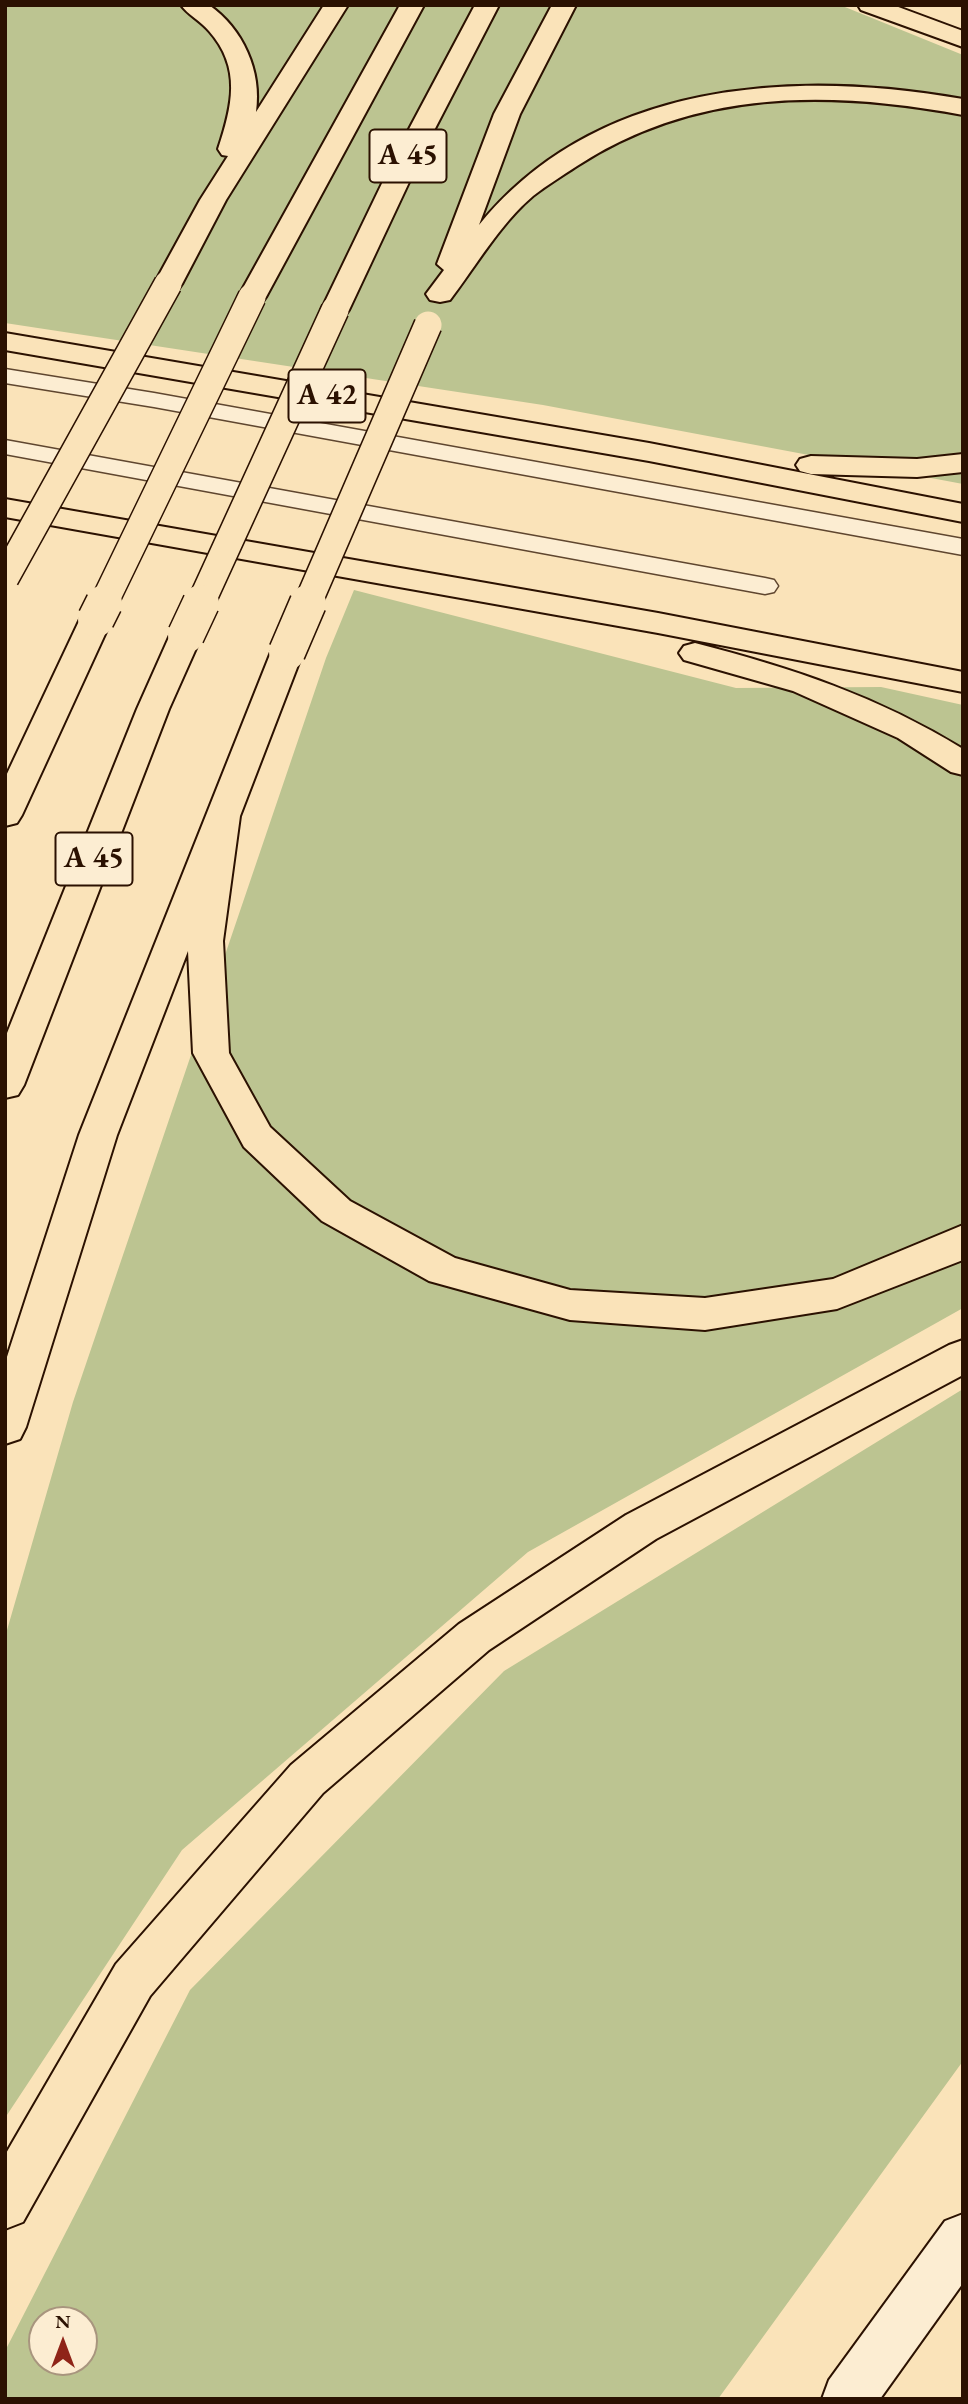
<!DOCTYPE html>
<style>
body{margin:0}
#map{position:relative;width:968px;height:2404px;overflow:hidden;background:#fae3b9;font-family:"EB Garamond",serif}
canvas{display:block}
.frame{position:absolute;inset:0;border:7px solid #2b1101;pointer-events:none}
.north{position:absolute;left:28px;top:2306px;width:70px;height:70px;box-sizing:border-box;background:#fcedd2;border:2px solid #a8957e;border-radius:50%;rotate:0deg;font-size:19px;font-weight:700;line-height:28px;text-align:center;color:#2b1101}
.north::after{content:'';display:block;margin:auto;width:24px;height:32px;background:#8f2418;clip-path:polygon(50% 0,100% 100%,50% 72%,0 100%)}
</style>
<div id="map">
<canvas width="968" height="2404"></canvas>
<div class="frame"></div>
<div class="north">N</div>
</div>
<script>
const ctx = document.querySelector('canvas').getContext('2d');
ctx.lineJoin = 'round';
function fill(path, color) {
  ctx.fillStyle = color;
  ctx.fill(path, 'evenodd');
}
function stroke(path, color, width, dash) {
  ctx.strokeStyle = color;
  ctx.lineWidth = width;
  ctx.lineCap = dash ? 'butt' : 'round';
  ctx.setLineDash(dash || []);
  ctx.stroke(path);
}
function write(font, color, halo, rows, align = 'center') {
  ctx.font = font + ' "EB Garamond",serif';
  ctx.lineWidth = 7;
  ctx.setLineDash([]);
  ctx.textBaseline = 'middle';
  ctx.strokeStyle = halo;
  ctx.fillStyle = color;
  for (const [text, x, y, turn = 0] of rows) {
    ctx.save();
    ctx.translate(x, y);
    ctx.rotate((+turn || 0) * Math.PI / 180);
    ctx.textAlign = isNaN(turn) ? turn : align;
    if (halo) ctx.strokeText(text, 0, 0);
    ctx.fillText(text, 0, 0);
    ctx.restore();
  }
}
const green = new Path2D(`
 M5,5H840L963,55V484L543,405L5,323Z
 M354,590L736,688L881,687L963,705V1308L528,1552L182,1850L5,2118V1637L73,1402L326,658Z
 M963,1389V2061L718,2399H5V2351L190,1990L504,1671ZM42,2320H84V2362H42Z`);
const service = new Path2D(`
 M5,369L154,393L963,539V555L154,407L5,383Z
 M5,440L765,578L774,580L778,586L774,592L765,594L5,454Z`);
const secondary = new Path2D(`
 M963,2214V2283L880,2399H822L829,2380L945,2221Z`);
const motorway = new Path2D(`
 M181,5H209C243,29 262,71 256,112L324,5H348L226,200L182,284L178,290L168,292L158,290L154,284L200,200L228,156L222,155L218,149C232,107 242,68 209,31C201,21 188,15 181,5Z
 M400,5H424L266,297L262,303L252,305L242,303L238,297Z
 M475,5H499L426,146L349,310L345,316L335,318L325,316L321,310L400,146Z
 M552,5H576L520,114L479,225C596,81 792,69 963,99V115C828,90 696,89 577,166C562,176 547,185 533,196C500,224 476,266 450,300L440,302L430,300L426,294L444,270L437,264L494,114Z
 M858,5H893L963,31V47L861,10Z
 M5,333L649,443L963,504V522L649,461L5,350Z
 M963,454V472L917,477L811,474L800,471L796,465L800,459L811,456L917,459Z
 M5,499L658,613L963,672V692L658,633L5,517Z
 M96,609L107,612L112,619L22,815L17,823L5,826V778L80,619L85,612Z
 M186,625L197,628L202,635L169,709L24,1085L18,1095L5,1098V1038L137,709L170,635L175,628Z
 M287,642L298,645L303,652L240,816L223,941L229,1053L270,1127L350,1201L455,1258L570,1290L705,1298L833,1279L963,1225V1260L837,1309L705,1330L570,1320L429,1281L322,1221L244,1147L193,1053L188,951L117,1135L26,1427L20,1439L5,1444V1363L79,1135L271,652L276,645Z
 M695,643C792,668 877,696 963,749V775L951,772L898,738L793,691L684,660L679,653L684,646Z
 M963,1340V1375L656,1539L489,1650L323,1793L150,1996L23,2222L5,2229V2155L116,1964L291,1765L459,1624L626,1515L949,1345Z`);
const motorwayBridgeFar1 = new Path2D(`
 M5,578L168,284
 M103,605L252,297
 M200,605L335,310
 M307,605L428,325`);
const motorwayBridge = new Path2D(`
 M96,619L104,603
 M186,635L201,603
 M287,652L308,603`);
const shields = [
 [408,156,77],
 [327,396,77],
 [94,859,77]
];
const shieldNames = [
 ["A 45",408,156],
 ["A 42",327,396],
 ["A 45",94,859]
];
fill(green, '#bcc491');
stroke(service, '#5f462f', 3);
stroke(secondary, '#2b1101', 4);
stroke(motorway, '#2b1101', 4);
fill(service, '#fcedd2');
fill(secondary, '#fcedd2');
fill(motorway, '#fae3b9');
stroke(motorwayBridgeFar1, '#2b1101', 30, []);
stroke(motorwayBridge, '#2b1101', 39, []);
stroke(motorwayBridgeFar1, '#fae3b9', 27);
stroke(motorwayBridge, '#fae3b9', 36);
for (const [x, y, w] of shields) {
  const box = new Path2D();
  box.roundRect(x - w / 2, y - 26.5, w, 53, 5);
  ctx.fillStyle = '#fcedd2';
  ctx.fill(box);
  stroke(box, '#2b1101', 2);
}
write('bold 30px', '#2b1101', null, shieldNames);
</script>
